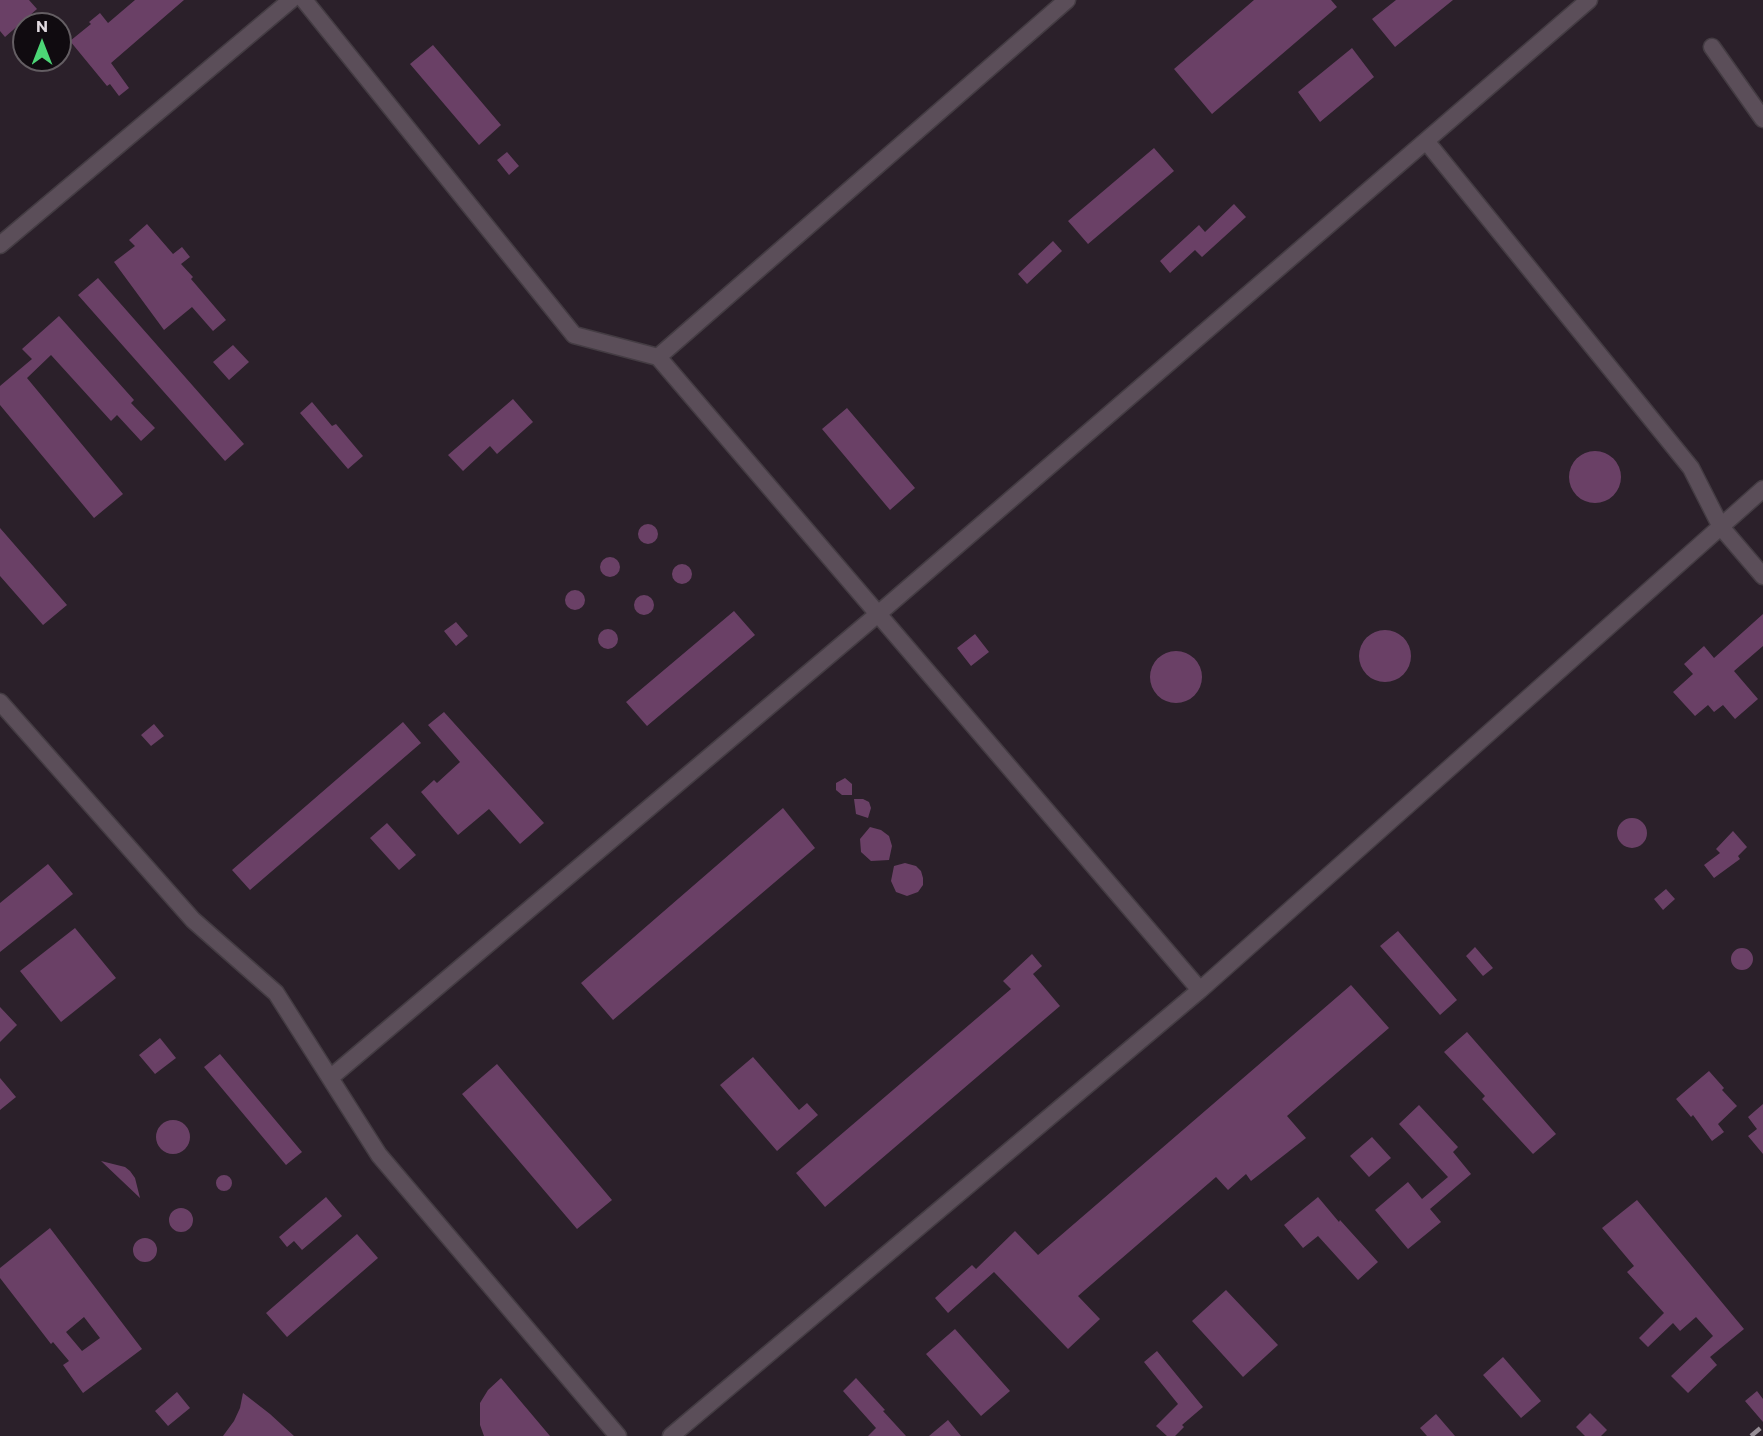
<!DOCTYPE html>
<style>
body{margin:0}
#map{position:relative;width:1763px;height:1436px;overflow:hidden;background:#2b202a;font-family:Commissioner,sans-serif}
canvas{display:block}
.north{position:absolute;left:12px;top:12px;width:60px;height:60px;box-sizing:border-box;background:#100b10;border:2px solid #645e63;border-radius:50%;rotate:0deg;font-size:16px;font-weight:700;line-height:24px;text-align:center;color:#e1dae0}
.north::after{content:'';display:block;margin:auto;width:21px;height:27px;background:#4cd676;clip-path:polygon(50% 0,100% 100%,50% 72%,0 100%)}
</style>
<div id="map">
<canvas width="1763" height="1436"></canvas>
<div class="north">N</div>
</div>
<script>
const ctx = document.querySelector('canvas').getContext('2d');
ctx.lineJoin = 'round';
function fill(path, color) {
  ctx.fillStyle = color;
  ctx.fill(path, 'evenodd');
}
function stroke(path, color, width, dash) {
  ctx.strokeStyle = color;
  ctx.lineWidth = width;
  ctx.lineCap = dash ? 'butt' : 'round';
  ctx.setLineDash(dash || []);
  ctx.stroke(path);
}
const building = new Path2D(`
 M0,0H29L37,9L5,37L0,31Z
 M135,0H184L111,63L129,88L119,96L110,84L107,86L70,41L91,24L89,22L100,13L108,23Z
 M1254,0H1331L1337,7L1212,114L1174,69Z
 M1396,0H1453L1395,47L1372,19Z
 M433,45L501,125L479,145L410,64Z
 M1352,48L1374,77L1320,122L1298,92Z
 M1154,148L1174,171L1088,244L1068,221Z
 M507,152L519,166L509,175L497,160Z
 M1234,204L1246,217L1202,257L1195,250L1170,273L1160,261L1199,225L1205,232Z
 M147,224L173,254L182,247L190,257L181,264L193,277L191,279L226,320L213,331L192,307L164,330L114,262L135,246L129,240Z
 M1053,241L1062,251L1027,284L1018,274Z
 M98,278L244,444L225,461L78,295Z
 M59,316L134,400L131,403L155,428L141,441L117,415L111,421L51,355L27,378L123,494L94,518L0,405V386L32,359L22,349Z
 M233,345L249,362L229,380L213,362Z
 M513,399L533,422L497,454L490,446L463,471L448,455Z
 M312,402L332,426L336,424L363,456L348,469L300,413Z
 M847,408L915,488L890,510L822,429Z
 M1569 477a26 26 0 1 1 52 0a26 26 0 1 1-52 0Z
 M638 534a10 10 0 1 1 20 0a10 10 0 1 1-20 0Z
 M0,528L67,605L43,625L0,576Z
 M600 567a10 10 0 1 1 20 0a10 10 0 1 1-20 0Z
 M672 574a10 10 0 1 1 20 0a10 10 0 1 1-20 0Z
 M565 600a10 10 0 1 1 20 0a10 10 0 1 1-20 0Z
 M634 605a10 10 0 1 1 20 0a10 10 0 1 1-20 0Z
 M734,611L755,635L647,726L626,702Z
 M1763,614V646L1734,671L1758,699L1735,719L1723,705L1714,712L1708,705L1695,716L1673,692L1693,674L1684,664L1704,646L1714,658Z
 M456,622L468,636L456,646L444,631Z
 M598 639a10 10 0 1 1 20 0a10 10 0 1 1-20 0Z
 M1359 656a26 26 0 1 1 52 0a26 26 0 1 1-52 0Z
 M975,634L989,652L971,666L957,648Z
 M1150 677a26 26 0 1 1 52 0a26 26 0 1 1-52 0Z
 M444,712L544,823L520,844L489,809L458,835L421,792L434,780L437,783L460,762L428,725Z
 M403,722L421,743L250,890L232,870Z
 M154,724L164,736L151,746L141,735Z
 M845,778L852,784V795H842L836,790V783Z
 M854,799H863L869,802L871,808L868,818L856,814Z
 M783,808L815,848L613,1020L581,983Z
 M1617 833a15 15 0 1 1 30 0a15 15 0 1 1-30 0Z
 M387,823L416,855L399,870L370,838Z
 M870,827L881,830L889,836L892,846L889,860L871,861L861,852L860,839Z
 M1733,831L1747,847L1738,856L1740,859L1714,878L1704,865L1720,853L1716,849Z
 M905,863L916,866L921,871L923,878V885L918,892L907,896L896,892L891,881L894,866Z
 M48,864L73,894L0,952V903Z
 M1666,889L1675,899L1663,910L1654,899Z
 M75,928L116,978L61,1022L20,971Z
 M1398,931L1457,1000L1440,1015L1380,946Z
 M1475,947L1493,968L1483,976L1466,956Z
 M1731 959a11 11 0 1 1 22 0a11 11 0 1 1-22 0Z
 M1032,954L1042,966L1033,974L1060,1006L825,1207L796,1173L1011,989L1003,981Z
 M1351,985L1389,1028L1287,1116L1306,1138L1251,1181L1246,1174L1228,1190L1216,1177L1078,1296L1100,1319L1068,1349L994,1272L948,1313L935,1298L972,1265L976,1269L1015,1231L1038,1255Z
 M0,1007L17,1025L0,1042Z
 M1467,1032L1556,1134L1533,1154L1482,1099L1485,1096L1444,1052Z
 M160,1038L176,1058L155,1074L139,1055Z
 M220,1054L302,1152L286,1165L204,1067Z
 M753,1057L799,1110L807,1103L818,1115L777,1151L720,1085Z
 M497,1064L612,1200L577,1229L462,1094Z
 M1709,1071L1724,1088L1722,1090L1737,1106L1718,1124L1724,1132L1712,1141L1693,1115L1691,1117L1676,1099Z
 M0,1078L16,1097L0,1110Z
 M1763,1104V1154L1748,1136L1757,1129L1748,1117Z
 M1419,1105L1458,1147L1453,1152L1471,1174L1430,1209L1441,1222L1408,1249L1375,1210L1408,1182L1422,1199L1448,1177L1399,1124Z
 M156 1137a17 17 0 1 1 34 0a17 17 0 1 1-34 0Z
 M1372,1137L1391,1158L1369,1177L1350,1156Z
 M101,1161L125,1167L130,1171L135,1178L140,1198Z
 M216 1183a8 8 0 1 1 16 0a8 8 0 1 1-16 0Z
 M326,1197L342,1216L302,1250L294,1241L287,1247L279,1237Z
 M1318,1197L1339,1222L1340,1220L1378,1262L1358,1280L1318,1236L1303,1248L1284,1225Z
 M1637,1200L1744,1329L1710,1357L1717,1365L1688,1393L1671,1376L1713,1336L1696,1317L1680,1331L1673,1323L1648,1347L1639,1338L1664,1313L1627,1272L1634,1266L1602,1228Z
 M169 1220a12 12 0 1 1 24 0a12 12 0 1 1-24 0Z
 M50,1228L142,1349L83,1393L63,1365L69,1361L53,1342L51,1344L0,1278V1268ZM84,1317L100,1338L82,1351L66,1332Z
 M357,1234L378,1258L287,1337L266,1313Z
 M133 1250a12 12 0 1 1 24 0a12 12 0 1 1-24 0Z
 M1226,1290L1278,1345L1243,1377L1192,1321Z
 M955,1329L1010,1391L981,1416L926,1354Z
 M1157,1351L1203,1407L1182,1425L1184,1427L1175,1436H1167L1156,1426L1178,1404L1144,1362Z
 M1503,1357L1541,1401L1521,1418L1483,1375Z
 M501,1378L550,1436H484L480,1425V1403L488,1390Z
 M856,1378L885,1410L883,1411L906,1436H868L876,1428L843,1391Z
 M1757,1391L1763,1399V1422L1745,1401Z
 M177,1392L190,1408L168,1426L155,1411Z
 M243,1393L270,1414L294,1436H223L234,1421L240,1408Z
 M1590,1413L1607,1430L1601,1436H1585L1576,1427Z
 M1436,1414L1455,1436H1427L1420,1428Z
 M948,1420L961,1436H929Z`);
const minor = new Path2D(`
 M304,0L574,335L658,357L1200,990
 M1712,47L1763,119
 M1426,141L1691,468L1721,527L1763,576
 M0,245L291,0
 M658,357L1067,0
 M0,702L193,920L276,993L379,1155L618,1436
 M330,1078L878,614L1589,0
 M671,1436L1200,990L1763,489`);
const rail = new Path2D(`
 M1751,1436L1763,1426`);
fill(building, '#6a4066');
stroke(minor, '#443c43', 19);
stroke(minor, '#5b4e59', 16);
stroke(rail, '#988f97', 4.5, [12, 6]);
</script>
